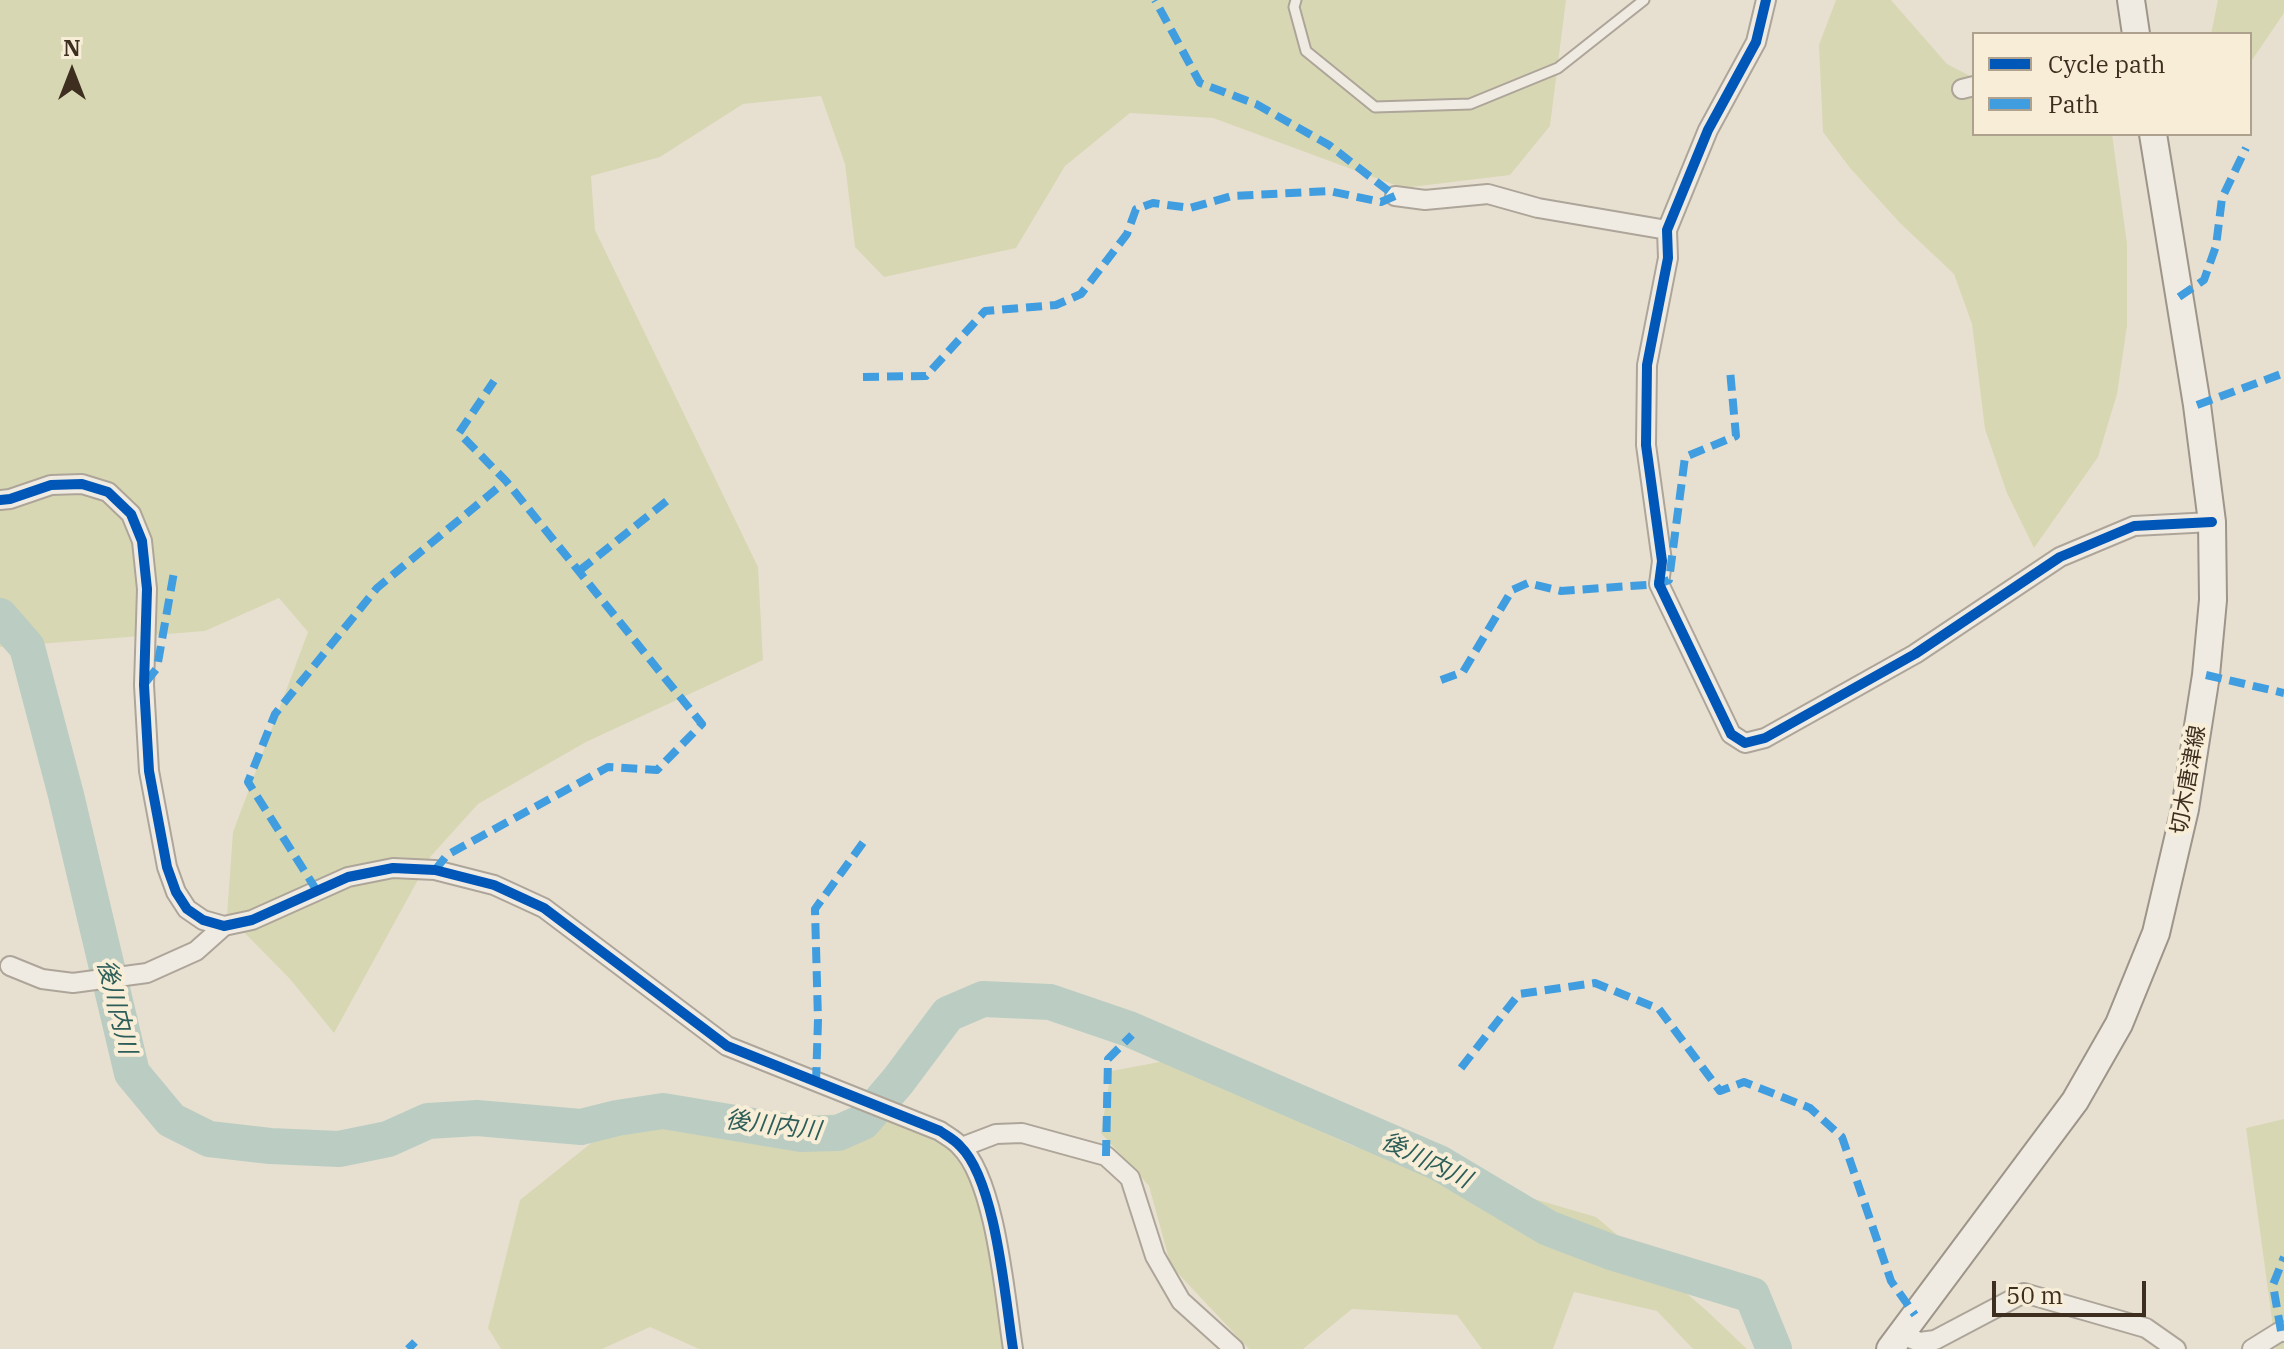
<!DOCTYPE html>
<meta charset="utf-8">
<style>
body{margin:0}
#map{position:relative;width:2284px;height:1349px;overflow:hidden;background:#e7e0d1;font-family:"IBM Plex Serif",serif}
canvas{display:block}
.legend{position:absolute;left:1972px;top:32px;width:280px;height:104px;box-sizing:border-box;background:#f8eed7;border:2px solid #aea18d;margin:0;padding:10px 14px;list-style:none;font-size:24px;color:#3e2e1f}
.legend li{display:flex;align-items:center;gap:16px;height:40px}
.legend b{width:40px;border:2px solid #aea18d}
.north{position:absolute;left:32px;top:32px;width:80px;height:80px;-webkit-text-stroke:6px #f8eed7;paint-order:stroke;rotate:0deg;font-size:22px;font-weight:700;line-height:32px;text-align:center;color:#3e2e1f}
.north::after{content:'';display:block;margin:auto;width:28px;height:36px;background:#3e2e1f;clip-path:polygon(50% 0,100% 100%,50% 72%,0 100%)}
.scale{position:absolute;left:1992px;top:1281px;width:154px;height:36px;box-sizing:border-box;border:4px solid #3e2e1f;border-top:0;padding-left:10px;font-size:24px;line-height:28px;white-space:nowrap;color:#3e2e1f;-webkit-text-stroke:6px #f8eed7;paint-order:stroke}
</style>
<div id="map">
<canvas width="2284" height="1349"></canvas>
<ul class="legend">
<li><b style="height:10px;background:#0057b8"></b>Cycle path</li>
<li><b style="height:10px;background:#3f9de0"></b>Path</li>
</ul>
<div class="north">N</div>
<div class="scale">50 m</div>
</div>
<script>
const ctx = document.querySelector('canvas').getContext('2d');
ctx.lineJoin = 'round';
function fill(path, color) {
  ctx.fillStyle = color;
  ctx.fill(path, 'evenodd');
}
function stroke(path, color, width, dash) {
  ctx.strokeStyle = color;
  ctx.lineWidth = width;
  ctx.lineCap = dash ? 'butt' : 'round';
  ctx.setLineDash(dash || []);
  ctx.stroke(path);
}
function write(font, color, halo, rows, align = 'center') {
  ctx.font = font + ' "IBM Plex Serif","Noto Sans JP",serif';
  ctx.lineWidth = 8;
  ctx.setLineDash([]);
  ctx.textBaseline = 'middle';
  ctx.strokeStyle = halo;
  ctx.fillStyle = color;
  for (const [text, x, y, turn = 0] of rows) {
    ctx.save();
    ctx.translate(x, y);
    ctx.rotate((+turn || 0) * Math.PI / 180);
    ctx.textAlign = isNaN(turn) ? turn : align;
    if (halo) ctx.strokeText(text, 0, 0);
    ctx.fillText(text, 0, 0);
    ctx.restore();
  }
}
const green = new Path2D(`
 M0,0H1566L1550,126L1510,175L1403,188L1213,118L1130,113L1065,166L1016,248L884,277L855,247L845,164L821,96L743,104L660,157L591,176L595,230L758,567L763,660L586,742L478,804L431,856L334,1033L290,979L227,915L233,832L308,632L279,598L205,631L0,647Z
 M1836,0H1891L1947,64L1974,78V134H2112L2127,244V326L2117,394L2098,457L2034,548L2007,493L1985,429L1972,324L1954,274L1900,223L1850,168L1823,132L1819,45Z
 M2218,0H2284V13L2250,63V34H2211Z
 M1165,1061L1353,1146L1596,1217L1706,1310L1747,1349H1693L1657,1311L1574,1292L1553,1349H1482L1457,1315L1352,1309L1303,1349H1249L1171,1266L1149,1186L1101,1133L1111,1071Z
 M917,1111L980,1170L1004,1230L1019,1349H699L650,1327L602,1349H501L488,1328L520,1200L615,1124Z
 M2284,1119V1349H2276L2246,1128Z`);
const river = new Path2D(`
 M0,616L27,647L66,795L132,1073L171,1120L209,1139L270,1146L339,1149L388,1139L428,1121L477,1118L581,1127L617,1118L663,1111L801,1134L838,1133L863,1122L898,1081L948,1014L983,999L1050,1002L1129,1029L1439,1163L1548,1228L1611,1252L1752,1295L1774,1349`);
const lane = new Path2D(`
 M1296,0L1294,7L1306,51L1375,107L1470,104L1558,68L1644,0`);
const street = new Path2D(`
 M1766,0L1756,42L1708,130L1667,230L1668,258L1647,365L1646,445L1662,561L1659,584L1731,734L1745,743L1765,738L1915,654L2060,557L2134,526L2212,522
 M1962,89L1974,86
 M1395,196L1425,200L1488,194L1538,208L1667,230
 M0,500L10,499L51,485L82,484L108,492L131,514L142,541L147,589L144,685L149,771L167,867L176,892L187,909L203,920L224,926L252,920L348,877L393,868L435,870L494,885L544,908L727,1046L940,1131C947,1136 955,1140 960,1146C996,1181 1005,1298 1013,1349
 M10,966L42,979L73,983L147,973L196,951L224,926
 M962,1147L996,1134L1022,1133L1106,1156L1130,1178L1155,1256L1181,1301L1234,1349
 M1901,1335L1920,1342L1935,1340L2024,1293L2146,1328L2176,1349
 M2252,1349L2281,1331L2284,1332`);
const secondary = new Path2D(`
 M2131,0L2136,34
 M1890,1349L2075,1101L2119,1024L2156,933L2185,809L2206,675L2213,600L2212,522L2197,405L2153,134`);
const quiet = new Path2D(`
 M2179,297L2204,280L2216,246L2222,198L2246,148
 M863,377L926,376L985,311L1056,305L1081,294L1127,234L1136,209L1153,203L1190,208L1232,196L1329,191L1381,202L1395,196L1329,145L1256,104L1200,83L1155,0
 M2197,405L2284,373
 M579,571L668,500
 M2206,675L2284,693
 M1441,680L1463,672L1512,590L1528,583L1561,591L1659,584L1669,580L1685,457L1736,436L1730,370
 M146,682L157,668L174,572
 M435,870L447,855L608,767L657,770L702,724L506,481L459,433L494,381
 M317,891L248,782L275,714L377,588L506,481
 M1461,1068L1519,994L1595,983L1659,1009L1720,1091L1744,1082L1810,1108L1842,1137L1891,1281L1915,1315
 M816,1083L818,1020L815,909L865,840
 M1106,1156L1108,1059L1132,1035
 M2281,1331L2273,1285L2284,1257
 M408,1349L415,1342`);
const cycleway = new Path2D(`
 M1766,0L1756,42L1708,130L1667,230L1668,258L1647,365L1646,445L1662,561L1659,584L1731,734L1745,743L1765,738L1915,654L2060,557L2134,526L2212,522
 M0,500L10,499L51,485L82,484L108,492L131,514L142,541L147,589L144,685L149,771L167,867L176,892L187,909L203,920L224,926L252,920L348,877L393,868L435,870L494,885L544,908L727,1046L940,1131C947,1136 955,1140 960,1146C996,1181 1005,1298 1013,1349`);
const streetNames = [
 ["切木唐津線",2189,780,-80]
];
const waterNames = [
 ["後川内川",116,1007,76],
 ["後川内川",773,1126,7],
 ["後川内川",1426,1161,26]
];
fill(green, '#d8d7b3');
stroke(river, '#bbcdc2', 36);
stroke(lane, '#ada599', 13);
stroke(street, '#ada599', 22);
stroke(secondary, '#9d9589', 30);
stroke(lane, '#f0ebe2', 9);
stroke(street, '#f0ebe2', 18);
stroke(secondary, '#f0ebe2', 26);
stroke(quiet, '#3f9de0', 8, [16, 8]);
stroke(cycleway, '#0057b8', 10);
write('22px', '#3e2e1f', '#f8eed7', streetNames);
write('italic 24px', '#2e5e5a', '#f8eed7', waterNames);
</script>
